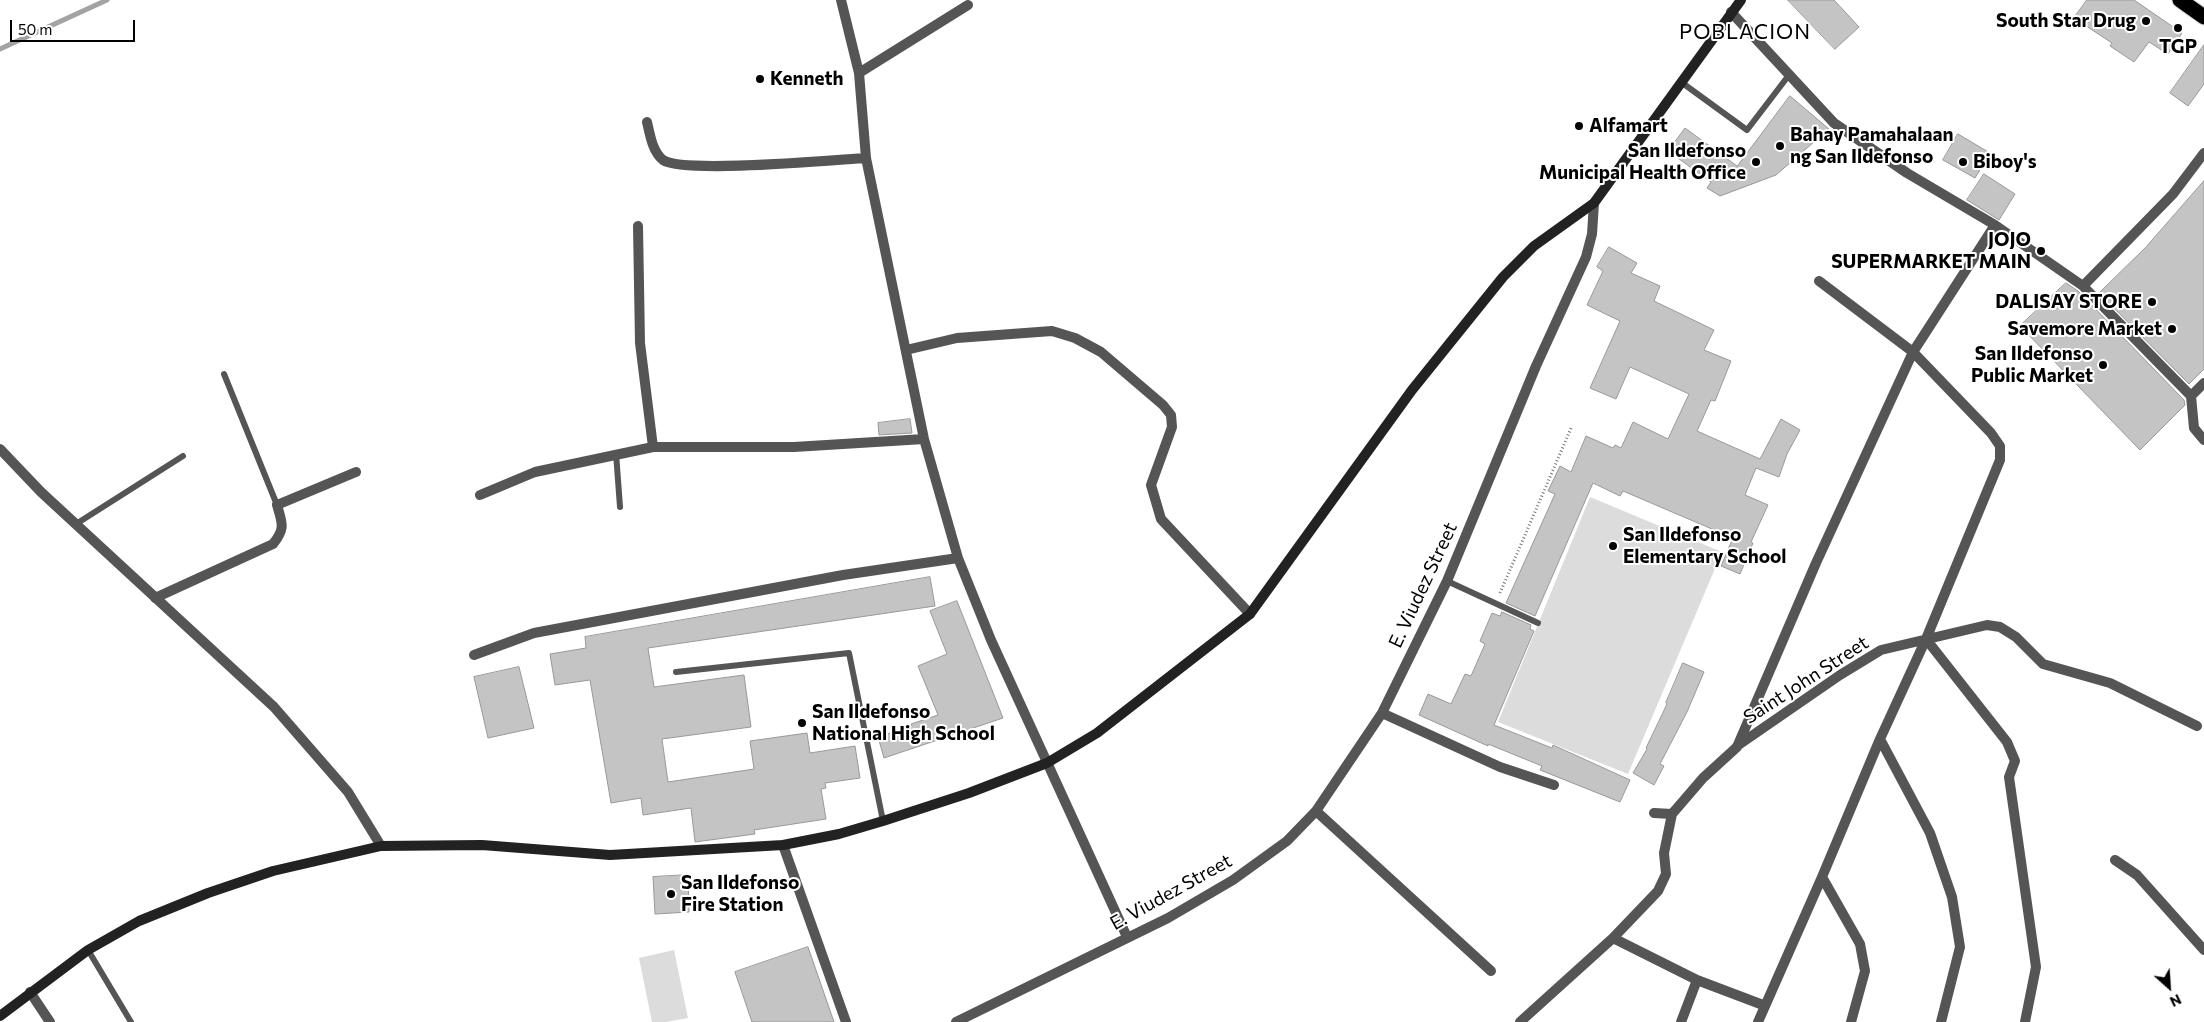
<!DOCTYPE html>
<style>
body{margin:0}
#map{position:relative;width:2204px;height:1022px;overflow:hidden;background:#fff;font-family:Commissioner,sans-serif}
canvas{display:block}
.north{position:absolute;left:2144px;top:962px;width:50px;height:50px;-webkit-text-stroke:4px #fff;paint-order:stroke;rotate:154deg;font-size:14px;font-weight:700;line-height:20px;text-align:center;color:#000}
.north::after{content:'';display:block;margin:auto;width:18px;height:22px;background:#000;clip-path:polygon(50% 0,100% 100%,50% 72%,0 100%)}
.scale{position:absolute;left:10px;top:20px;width:125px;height:22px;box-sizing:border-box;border:2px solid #000;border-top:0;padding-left:6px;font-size:15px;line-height:18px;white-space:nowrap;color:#000;-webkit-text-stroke:4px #fff;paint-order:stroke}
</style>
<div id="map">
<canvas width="2204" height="1022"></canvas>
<div class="north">N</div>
<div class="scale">50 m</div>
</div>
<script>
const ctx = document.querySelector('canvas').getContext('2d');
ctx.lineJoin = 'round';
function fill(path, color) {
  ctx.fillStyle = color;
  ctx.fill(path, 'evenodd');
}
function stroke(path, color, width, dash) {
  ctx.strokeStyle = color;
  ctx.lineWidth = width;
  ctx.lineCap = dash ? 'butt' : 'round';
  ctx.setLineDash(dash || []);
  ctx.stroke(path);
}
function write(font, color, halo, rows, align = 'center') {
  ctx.font = font + ' Commissioner,sans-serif';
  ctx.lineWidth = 4;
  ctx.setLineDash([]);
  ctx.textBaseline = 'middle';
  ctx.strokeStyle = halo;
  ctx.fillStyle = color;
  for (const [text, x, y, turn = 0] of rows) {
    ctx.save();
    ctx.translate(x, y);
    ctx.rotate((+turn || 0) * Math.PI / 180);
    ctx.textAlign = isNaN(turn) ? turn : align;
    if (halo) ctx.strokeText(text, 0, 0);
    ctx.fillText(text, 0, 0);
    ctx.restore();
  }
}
const green = new Path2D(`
 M1590,497L1722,552L1628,774L1498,722Z
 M674,950L688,1018L666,1022H652L639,958Z`);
const stream = new Path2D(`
 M0,49L107,0`);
const building = new Path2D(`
 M1788,0H1834L1859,27L1835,49Z
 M2087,0H2134L2182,33L2168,54L2149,42L2134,62L2110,46L2112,43L2074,18Z
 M2204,45V84L2188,106L2170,93Z
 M1790,96L1829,129L1776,175L1720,196L1707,188L1711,182L1668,151L1685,128L1737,166Z
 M1958,134L1990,153L1975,178L1943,160Z
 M1984,174L2015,194L1999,220L1967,200Z
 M2204,181V369L2189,384L2099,293L2146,247Z
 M1609,247L1637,263L1631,273L1660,286L1654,301L1714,330L1704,350L1731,361L1715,401L1711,400L1697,431L1760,459L1781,419L1800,430L1787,454L1779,477L1756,468L1745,495L1768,505L1751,542L1753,543L1740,574L1721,566L1733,538L1623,491L1620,496L1593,483L1535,616L1506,603L1555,494L1548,491L1560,466L1571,472L1586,436L1613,448L1615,445L1621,448L1633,422L1668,439L1689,394L1630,367L1616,399L1590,388L1620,321L1587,305L1603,271L1597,267Z
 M2066,283L2078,291L2184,400L2185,405L2140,450L2020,326Z
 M910,419L912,433L879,435L878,423Z
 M930,577L935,606L648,648L654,687L744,675L751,727L662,739L668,782L754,769L750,741L807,733L810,753L855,746L860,778L825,783L826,788L821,789L826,819L754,830L755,834L695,842L691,808L643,815L641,798L611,803L590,680L555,685L550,654L586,648L585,637Z
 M957,601L1003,718L884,758L878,737L912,726L911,724L938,715L918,666L947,654L930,611Z
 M1502,612L1531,625L1530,629L1534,631L1494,725L1552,748L1553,745L1630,780L1620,802L1540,770L1542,766L1488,744V746L1419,715L1428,694L1451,704L1465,674L1471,676L1485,644L1480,641L1492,613L1500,616Z
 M1683,663L1704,672L1687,712L1660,764L1664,766L1654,785L1633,773L1647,749L1646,748L1667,704L1666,703Z
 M519,667L534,728L488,738L474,677Z
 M688,875L689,912L655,914L653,877Z
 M808,947L834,1022H752L735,972Z`);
const path = new Path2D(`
 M1500,593L1572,426`);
const lane = new Path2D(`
 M1681,82L1747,130L1789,75
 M224,374L277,505
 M616,453L620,507
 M76,524L183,456
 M1447,581L1538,623
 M676,672L849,653L883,821
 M88,950L131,1022`);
const street = new Path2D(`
 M841,0L859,73L866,158L924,439L958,558L991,640L1127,937
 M1731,12L1834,123L1907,173L1995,225L2083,286L2191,396L2194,428L2204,440
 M859,73L968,5
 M647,122C650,134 652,151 663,160C684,174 833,160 866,158
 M638,226L640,343L653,447
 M2083,286L2173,194L2204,153
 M906,350L957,338L1052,331L1075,338L1101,352L1163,405L1171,415L1172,427L1151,485L1161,519L1250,614
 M2191,396L2204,383
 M0,449L41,492L274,707L348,792L381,846
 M480,495L535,472L653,447H794L924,439
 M155,598L273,544C286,528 282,523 277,505L356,472
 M1926,639L2007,742L2015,761L2009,777L2036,967L2025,1022
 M474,655L534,633L843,575L958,558
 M1382,713L1500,767L1554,785
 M1880,739L1930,833L1952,897L1960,947L1941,1022
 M1737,746L1840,675L1881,650L1987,625L2000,627L2016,637L2043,664L2110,683L2197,726
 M1316,811L1491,971
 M1654,813L1672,814
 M783,845L846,1022
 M2115,860L2137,875L2204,950
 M1822,877L1860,944L1865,971L1851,1022
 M1613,938L1697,980L1763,1005
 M30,992L50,1022
 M956,1022L1168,918L1233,880L1287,841L1316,811L1382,713L1447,581L1536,366L1586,257L1592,234L1594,203
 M1520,1022L1613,938L1658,891L1666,874L1664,853L1672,814L1703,778L1737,747L1816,563L1913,352L1995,225
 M1681,1022L1697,980
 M1758,1022L1822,877L1880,739L1926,639L2000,460V446L1991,433L1913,352L1819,281`);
const secondary = new Path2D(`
 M0,1016L88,950L139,921L208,893L273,871L381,846L482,845L610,855L783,845L839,834L883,821L969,793L1047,763L1097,733L1250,614L1412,390L1503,277L1534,246L1594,203L1741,0`);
const highway = new Path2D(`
 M2180,0L2204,17`);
const markers = [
 [2146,21,5,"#000"],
 [2178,28,5,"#000"],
 [760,79,5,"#000"],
 [1579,126,5,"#000"],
 [1780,146,5,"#000"],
 [1756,162,5,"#000"],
 [1963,162,5,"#000"],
 [2041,251,5,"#000"],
 [2152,302,5,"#000"],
 [2172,329,5,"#000"],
 [2103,365,5,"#000"],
 [1613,546,5,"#000"],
 [802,723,5,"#000"],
 [671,894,5,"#000"]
];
const poiNames = [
 ["South Star Drug",2136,21,"right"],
 ["TGP",2178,47,"center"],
 ["Kenneth",770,79],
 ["Alfamart",1589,126],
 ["Bahay Pamahalaan",1790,135],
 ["ng San Ildefonso",1790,157],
 ["San Ildefonso",1746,151,"right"],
 ["Municipal Health Office",1746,173,"right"],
 ["Biboy's",1973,162],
 ["JOJO",2031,240,"right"],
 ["SUPERMARKET MAIN",2031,262,"right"],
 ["DALISAY STORE",2142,302,"right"],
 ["Savemore Market",2162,329,"right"],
 ["San Ildefonso",2093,354,"right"],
 ["Public Market",2093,376,"right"],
 ["San Ildefonso",1623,535],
 ["Elementary School",1623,557],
 ["San Ildefonso",812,712],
 ["National High School",812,734],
 ["San Ildefonso",681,883],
 ["Fire Station",681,905]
];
const streetNames = [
 ["E. Viudez Street",1423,585,-65],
 ["Saint John Street",1806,680,-33],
 ["E. Viudez Street",1171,892,-29]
];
const quarterNames = [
 ["POBLACION",1745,32]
];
fill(green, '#dcdcdc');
stroke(stream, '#a3a3a3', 5);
fill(building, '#c4c4c4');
stroke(building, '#999', 1);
stroke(highway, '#dbdbdb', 17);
stroke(path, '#777', 3, [1, 2.5]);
stroke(lane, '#555', 6);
stroke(street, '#555', 10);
stroke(secondary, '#222', 10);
stroke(highway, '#000', 15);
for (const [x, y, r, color] of markers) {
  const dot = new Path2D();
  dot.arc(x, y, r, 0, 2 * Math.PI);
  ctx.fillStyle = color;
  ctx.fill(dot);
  stroke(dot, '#fff', 2);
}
write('bold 19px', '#000', '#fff', poiNames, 'left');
write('19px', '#000', '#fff', streetNames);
ctx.letterSpacing = '1px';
write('21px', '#000', '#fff', quarterNames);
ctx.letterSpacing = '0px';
</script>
